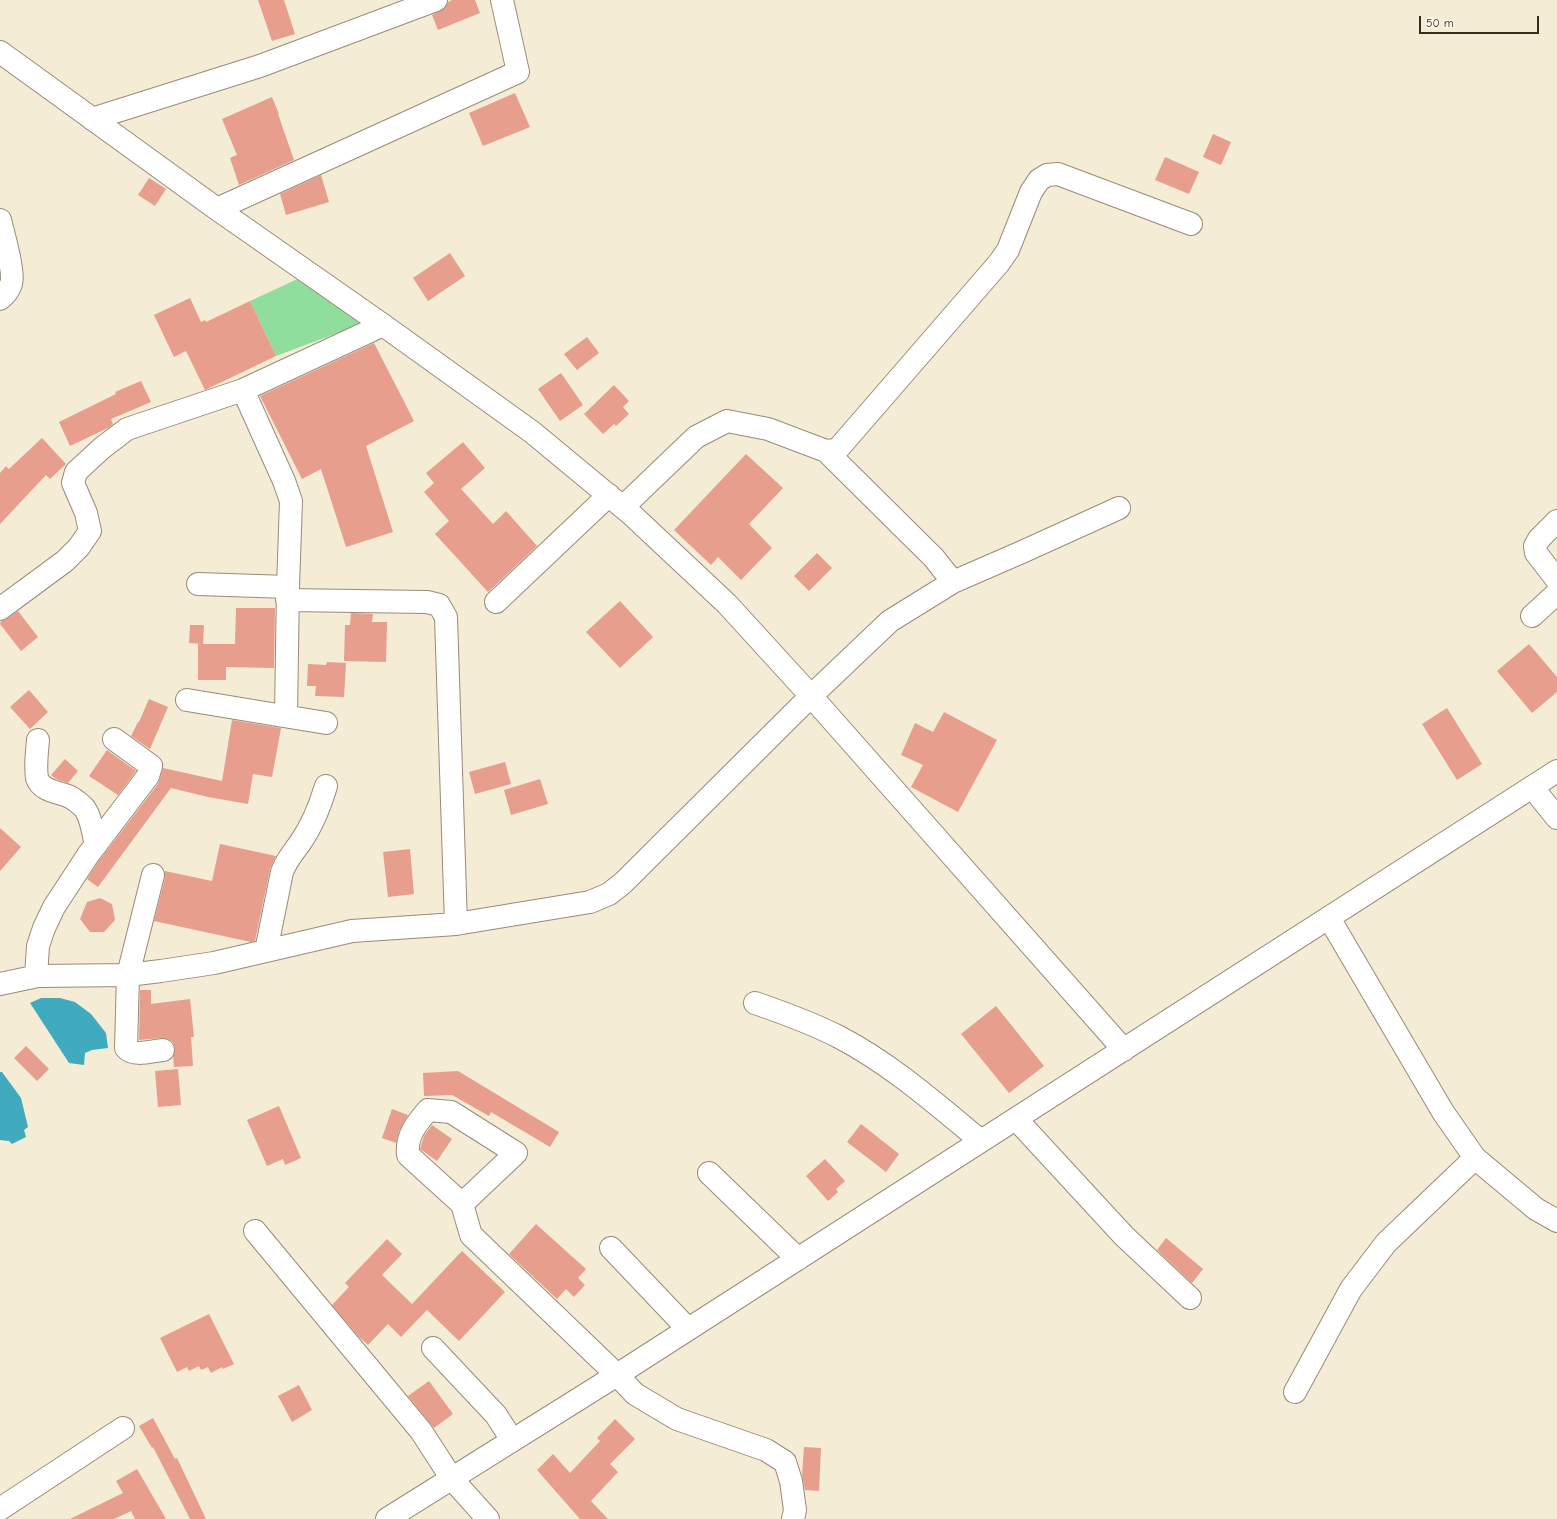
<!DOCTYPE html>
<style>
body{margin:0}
#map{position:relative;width:1557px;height:1519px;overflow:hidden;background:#f4ecd4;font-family:"Comic Neue",sans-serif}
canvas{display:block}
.scale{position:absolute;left:1419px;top:16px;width:120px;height:18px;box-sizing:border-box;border:2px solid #3b2a1e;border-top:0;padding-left:5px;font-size:12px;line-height:14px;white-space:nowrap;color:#3b2a1e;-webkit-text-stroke:3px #fcf5e5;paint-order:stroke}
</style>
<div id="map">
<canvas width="1557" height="1519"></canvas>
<div class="scale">50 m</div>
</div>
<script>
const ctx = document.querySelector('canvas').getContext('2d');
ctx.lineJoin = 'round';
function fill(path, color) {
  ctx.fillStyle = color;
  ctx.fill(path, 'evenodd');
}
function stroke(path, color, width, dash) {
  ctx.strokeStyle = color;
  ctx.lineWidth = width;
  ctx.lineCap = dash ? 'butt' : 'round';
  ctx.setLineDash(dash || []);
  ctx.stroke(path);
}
const green = new Path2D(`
 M304,276L361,323L359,325L276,356L250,301Z`);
const water = new Path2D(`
 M41,998H60L75,1002L91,1014L106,1033L108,1048L92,1050L85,1053L84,1065L69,1063L30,1003Z
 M0,1072H2L21,1098L28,1127L24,1130L26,1137L12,1144L9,1141L0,1140Z`);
const building = new Path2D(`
 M258,0H284L295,34L272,41Z
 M452,0H475L480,13L438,30L432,15L445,8L448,2Z
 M515,93L530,127L483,146L469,113Z
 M272,97L279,114H278L294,160L239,185L230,158L237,155L222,119Z
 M1213,134L1231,142L1221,165L1203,157Z
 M1165,157L1199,172L1189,194L1155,180Z
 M321,175L329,202L286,215L280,194Z
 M149,178L166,189L155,206L138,195Z
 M450,253L465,276L428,301L413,278Z
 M190,298L201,322L205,320L206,322L250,301L276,356L205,390L186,351L174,357L154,315Z
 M587,337L599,353L577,370L564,354Z
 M374,343L414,421L366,446L393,532L346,547L321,469L302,479L260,396Z
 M561,373L583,405L560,421L538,389Z
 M141,381L151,402L111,419L113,424L110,427L70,446L59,422L116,394L115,392Z
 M614,385L629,401L623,407L629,414L616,426L614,424L603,434L584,414Z
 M42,438L66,464L50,479L46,475L0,524V473L6,466L9,469Z
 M463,442L485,468L461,489L493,524L506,511L537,546L488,592L435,534L449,521L424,492L434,483L426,473Z
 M746,454L783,488L749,524L772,548L741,580L718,557L711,565L674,530Z
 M817,553L832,568L809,591L794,576Z
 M620,601L653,637L620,668L586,632Z
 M236,608H275L274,668L226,667V680H198V644H235Z
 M18,611L38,637L21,651L0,624L1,621L7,619Z
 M351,613L373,614L372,622H387L386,662L344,661L345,625H350Z
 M190,625H204L203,644L189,643Z
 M1529,644L1557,677V692L1532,713L1497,671Z
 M327,662L346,663L344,697L315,696L316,686H307L308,664L326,665Z
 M29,690L48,712L30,729L10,707Z
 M149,699L168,707L150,749L131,736L138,722H139Z
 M1447,708L1482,764L1457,780L1422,724Z
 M944,712L997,740L958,812L911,787L923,765L901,755L915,723L933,732Z
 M232,720L281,728L272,777L253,774L248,804L208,797L171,788L98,887L87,879L98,862L158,784L163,768L222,781Z
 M107,750L136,771L118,795L89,776Z
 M65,759L78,771L68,783L56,779L51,775Z
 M505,762L511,784L475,794L469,772Z
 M540,779L548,804L511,815L504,790Z
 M0,828L21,847L0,871Z
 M220,844L276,856L270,869L255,941L251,942L154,921L165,878V871L212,881Z
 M410,849L414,894L388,897L383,852Z
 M100,898L112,904L115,920L104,932H90L80,919L87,902Z
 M140,990H151V1004L190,999L194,1037H191L193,1066L174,1067L173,1056L175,1048L173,1042L168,1039L161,1038L139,1040Z
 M996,1006L1044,1066L1009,1093L961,1034Z
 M26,1046L49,1069L37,1081L14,1058Z
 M178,1069L181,1105L158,1107L155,1071Z
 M458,1071L559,1132L550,1147L491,1112L489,1116L452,1095L424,1096L423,1073Z
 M279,1106L301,1158L285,1165L283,1159L267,1166L247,1120Z
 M392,1109L408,1115L399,1131L396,1143L382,1138Z
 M861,1124L899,1154L886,1172L847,1142Z
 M432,1125L452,1139L437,1161L420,1149L424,1136Z
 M825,1159L845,1181L836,1189L838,1192L828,1201L806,1176Z
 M536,1224L586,1269L578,1278L585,1285L574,1297L566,1289L557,1299L509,1254Z
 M1166,1238L1203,1269L1192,1283L1157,1250Z
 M387,1239L402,1254L382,1275L412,1304L462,1251L505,1292L459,1341L427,1310L401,1337L388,1324L368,1345L359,1337L332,1305L349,1287L345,1283Z
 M209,1314L234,1364L223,1369L222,1367L211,1373L208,1367L201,1370L199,1366L189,1371L187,1367L177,1372L160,1338Z
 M429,1381L453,1414L434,1428L408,1396Z
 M299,1385L312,1410L292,1422L278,1396Z
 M153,1418L175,1459L177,1458L206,1519H190L153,1447L152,1448L139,1426Z
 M615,1419L635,1439L610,1464L618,1472L591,1501L608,1519H580L537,1470L553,1454L570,1473L600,1441L597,1438Z
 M804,1447L821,1448L819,1491L805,1490L802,1475Z
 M137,1469L166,1519H135L131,1511L114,1519H70L123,1493L116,1481Z`);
const minor = new Path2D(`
 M0,52L217,209L383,325L532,432L631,514L727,604L811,696L1124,1050
 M92,119L260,66L436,0
 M217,209L518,72L502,0
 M0,220C3,232 15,274 11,284C9,290 5,295 0,299
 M243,390L284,481L291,501L288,587L286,716
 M826,451L934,558L953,582
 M623,507L696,437L727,421L768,429L826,451L837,450L999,263L1008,250L1031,192L1039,180L1047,175L1058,174L1191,224
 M1557,521L1539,539L1535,546L1536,553L1557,580
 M198,584L288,587
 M287,600L427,602L439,605L446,617L456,924
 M496,602L609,495
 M0,609L65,561L79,547L90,531L86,513L73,483L76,472L102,448L127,429L243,390L383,325
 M1532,616L1557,593
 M187,700L326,723
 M38,740C37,752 35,766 37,778C41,791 58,792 68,796C73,798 82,805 85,809C92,819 93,834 96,845
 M1532,787L1557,818
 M153,875L128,975L126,1048C133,1057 152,1051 163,1050
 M1329,918L1443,1112L1475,1158L1536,1209L1557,1221
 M266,951L282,872C286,861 293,853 300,843C312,826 320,806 326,786
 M36,976L38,946L44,928L54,907L88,855L148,776L151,766L114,739
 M0,984L38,976L128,975L161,971L214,963L352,931L456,924L590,902L609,894L623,883L811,696L890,621L953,582L1022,552L1119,508
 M755,1003C784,1013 812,1023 839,1037C891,1064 936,1104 981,1141
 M1016,1119L1124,1236L1190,1298
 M709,1173L798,1259
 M462,1204L408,1155C406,1136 416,1124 428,1110L451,1112L516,1153L462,1204L471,1235L617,1375L635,1394L677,1419L766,1450L785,1462L791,1481L795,1510L793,1519
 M255,1231L421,1431L452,1479L488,1519
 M611,1248L688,1329
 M433,1348L496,1415L512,1440
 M1295,1392L1351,1289L1386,1243L1475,1158
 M0,1509L123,1428
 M387,1519L617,1375L1557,771`);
fill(green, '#8fde9d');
fill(water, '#40abbf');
fill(building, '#e79e8c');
stroke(minor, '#988b79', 24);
stroke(minor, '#fff', 22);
</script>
